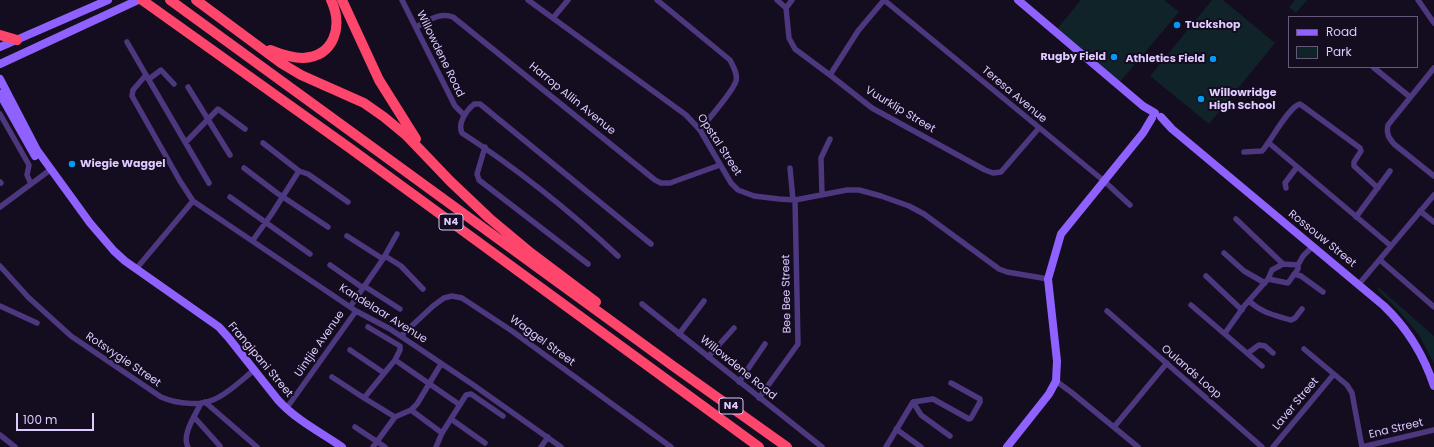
<!DOCTYPE html>
<style>
body{margin:0}
#map{position:relative;width:1434px;height:447px;overflow:hidden;background:#140c1f;font-family:Poppins,sans-serif}
canvas{display:block}
.legend{position:absolute;left:1288px;top:16px;width:130px;height:52px;box-sizing:border-box;background:#140c1f;border:1px solid #655879;margin:0;padding:5px 7px;list-style:none;font-size:12px;color:#decaff}
.legend li{display:flex;align-items:center;gap:8px;height:20px}
.legend b{width:20px;border:1px solid #655879}
.scale{position:absolute;left:16px;top:413px;width:78px;height:18px;box-sizing:border-box;border:2px solid #decaff;border-top:0;padding-left:5px;font-size:12px;line-height:14px;white-space:nowrap;color:#decaff;-webkit-text-stroke:3px #140c1f;paint-order:stroke}
</style>
<div id="map">
<canvas width="1434" height="447"></canvas>
<ul class="legend">
<li><b style="height:5px;background:#8f61fe"></b>Road</li>
<li><b style="height:11px;background:#0f2328"></b>Park</li>
</ul>
<div class="scale">100 m</div>
</div>
<script>
const ctx = document.querySelector('canvas').getContext('2d');
ctx.lineJoin = 'round';
function fill(path, color) {
  ctx.fillStyle = color;
  ctx.fill(path, 'evenodd');
}
function stroke(path, color, width, dash) {
  ctx.strokeStyle = color;
  ctx.lineWidth = width;
  ctx.lineCap = dash ? 'butt' : 'round';
  ctx.setLineDash(dash || []);
  ctx.stroke(path);
}
function write(font, color, halo, rows, align = 'center') {
  ctx.font = font + ' Poppins,sans-serif';
  ctx.lineWidth = 4;
  ctx.setLineDash([]);
  ctx.textBaseline = 'middle';
  ctx.strokeStyle = halo;
  ctx.fillStyle = color;
  for (const [text, x, y, turn = 0] of rows) {
    ctx.save();
    ctx.translate(x, y);
    ctx.rotate((+turn || 0) * Math.PI / 180);
    ctx.textAlign = isNaN(turn) ? turn : align;
    if (halo) ctx.strokeText(text, 0, 0);
    ctx.fillText(text, 0, 0);
    ctx.restore();
  }
}
const green = new Path2D(`
 M1081,0H1164L1179,12L1119,83L1056,30Z
 M1212,0H1223L1275,43L1209,124L1150,76Z
 M1295,0H1307L1296,13L1289,7Z
 M1377,286L1434,336V364L1419,335L1396,308L1379,291Z`);
const street = new Path2D(`
 M402,0L455,106L464,115
 M528,0L686,115L700,130L731,183L738,190L754,196L779,199L795,200L847,190H859L881,196L909,206L924,214L999,269L1007,272L1048,279
 M657,0L730,60C733,66 738,74 736,81C733,92 708,119 700,130
 M777,0L786,8L789,38L795,49L830,75L872,108L985,170L993,173L1001,172L1039,128
 M884,0L1104,181L1130,205
 M1418,0L1434,23
 M786,8L792,0
 M553,18L568,0
 M416,27C428,21 439,12 453,17L655,180L661,183H670L720,165
 M127,42L146,75L133,90L132,96L180,181L193,201L356,311L390,329L472,384L561,447
 M1373,67L1410,97
 M1434,68L1388,125C1386,134 1389,138 1394,144L1434,176
 M146,75L209,183
 M830,75L858,31L884,0
 M149,79L161,70L174,84
 M188,87L230,155
 M0,114L29,165L27,175L31,184
 M186,142L218,109L245,129
 M1269,143L1391,246
 M485,147L477,174L479,180L588,264
 M1244,152L1262,151C1271,141 1289,106 1300,104L1360,148L1361,151L1354,162V166L1378,188
 M244,168L277,193L328,227
 M790,168L793,200
 M299,171L308,174L348,202
 M0,182L1,183
 M1286,188L1285,183L1297,167
 M822,195L821,158L830,139
 M230,197L310,254
 M0,207L50,170
 M1420,211L1434,222
 M1356,217L1390,171
 M1236,219L1283,264L1298,265
 M347,236L383,259
 M253,240L271,215L299,171L263,143
 M1224,253L1244,271L1265,283
 M385,256L401,266L423,289
 M618,256C571,212 516,168 462,133C457,123 467,110 474,104H480L651,244
 M1380,260L1434,307
 M330,265L363,288
 M0,266L28,297L71,336L161,397C177,404 203,407 219,397C232,390 243,379 254,370
 M136,269L193,201
 M1294,274L1301,276L1323,292
 M1206,276L1242,310
 M1268,279L1272,270L1283,264
 M1359,284L1434,195
 M364,286L400,309
 M1249,301C1262,313 1274,315 1291,320L1295,318L1302,309
 M642,304L822,447
 M1191,305L1262,366
 M0,306L37,323
 M350,307L383,259L397,234
 M1107,311L1262,447
 M368,327L400,346V350L395,360L460,405
 M1225,333L1245,305L1268,279L1288,283L1298,269V265L1303,256L1313,246
 M679,334L704,301
 M401,336L433,306L444,298L452,296L462,298L512,331L671,447
 M1304,349L1347,385L1352,393L1362,447
 M350,350L384,373
 M1248,353L1259,345L1265,346L1273,353
 M708,357L734,328
 M332,377L364,398L395,360
 M1056,381L1071,392L1138,447
 M739,382L765,344
 M364,398L395,417
 M759,398L798,344L795,200
 M205,402L257,447
 M913,402L921,415L950,436
 M286,409L356,311
 M411,410L442,433
 M194,417L220,446
 M451,419L485,443
 M355,427L385,447
 M1114,427L1167,363
 M896,429L921,447
 M0,435L15,447
 M188,447C181,435 196,414 201,403
 M373,447L395,417L411,410L417,404L441,364
 M436,447L442,433L466,395L471,394L503,416
 M541,447L548,437
 M886,447L913,402L933,399L969,419L971,418L980,402V399L951,383
 M1273,447L1334,374
 M1362,447L1434,430`);
const secondary = new Path2D(`
 M1018,0L1143,106L1155,113
 M0,47L108,0
 M0,64L138,0
 M0,79L37,150L90,223L114,251L125,261L219,327L228,337L278,400C296,420 320,432 342,447
 M0,94L35,156
 M1161,117L1172,129L1384,306C1407,328 1424,356 1434,386
 M1007,447L1049,394L1056,381L1057,361L1048,279L1061,234L1143,133L1152,118`);
const highway = new Path2D(`
 M142,0L351,149L759,447
 M170,0L673,366L787,447
 M196,0L281,63L301,75L364,103L384,117L407,136L450,181L489,218L531,253L596,302
 M342,0L379,80L416,139
 M0,35L17,40
 M270,50C280,54 291,58 303,58C335,56 343,26 331,0`);
const markers = [
 [1177,25,4,"#019af4"],
 [1114,57,4,"#019af4"],
 [1213,59,4,"#019af4"],
 [1201,99,4,"#019af4"],
 [72,164,4,"#019af4"]
];
const shields = [
 [451,222,24],
 [731,406,24]
];
const shieldNames = [
 ["N4",451,222],
 ["N4",731,406]
];
const poiNames = [
 ["Tuckshop",1185,25],
 ["Rugby Field",1106,57,"right"],
 ["Athletics Field",1205,59,"right"],
 ["Willowridge",1209,93],
 ["High School",1209,106],
 ["Wiegie Waggel",80,164]
];
const streetNames = [
 ["Willowdene Road",440,54,64],
 ["Teresa Avenue",1014,95,40],
 ["Harrop Allin Avenue",572,99,39],
 ["Vuurklip Street",900,110,31],
 ["Opstal Street",719,145,57],
 ["Rossouw Street",1322,239,39],
 ["Bee Bee Street",787,294,-91],
 ["Kandelaar Avenue",383,314,32],
 ["Waggel Street",542,341,36],
 ["Uintjie Avenue",320,344,-55],
 ["Rotsvygie Street",123,360,34],
 ["Frangipani Street",260,360,50],
 ["Willowdene Road",738,368,39],
 ["Oulands Loop",1191,372,41],
 ["Laver Street",1296,404,-50],
 ["Ena Street",1396,429,-13]
];
fill(green, '#0f2328');
stroke(street, '#4d377e', 5.5);
stroke(secondary, '#8f61fe', 8);
stroke(highway, '#fe456c', 10);
for (const [x, y, r, color] of markers) {
  const dot = new Path2D();
  dot.arc(x, y, r, 0, 2 * Math.PI);
  ctx.fillStyle = color;
  ctx.fill(dot);
  stroke(dot, '#140c1f', 1.5);
}
for (const [x, y, w] of shields) {
  const box = new Path2D();
  box.roundRect(x - w / 2, y - 8, w, 16, 3);
  ctx.fillStyle = '#140c1f';
  ctx.fill(box);
  stroke(box, '#decaff', 1);
}
write('bold 10px', '#decaff', null, shieldNames);
write('bold 11px', '#decaff', '#140c1f', poiNames, 'left');
write('11px', '#decaff', '#140c1f', streetNames);
</script>
